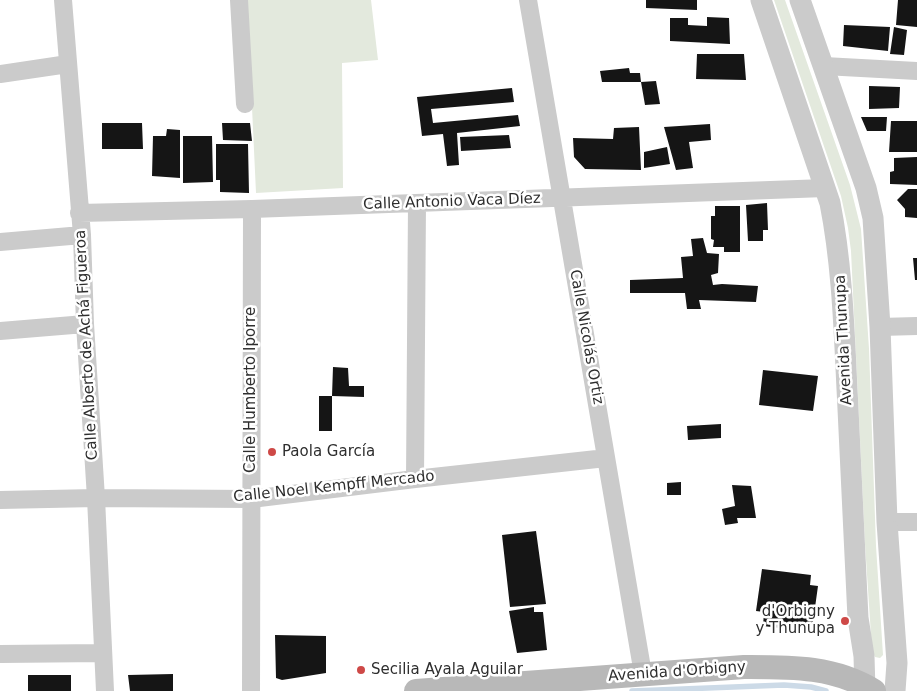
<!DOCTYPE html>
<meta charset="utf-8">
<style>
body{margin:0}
canvas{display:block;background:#fff}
</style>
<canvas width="917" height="691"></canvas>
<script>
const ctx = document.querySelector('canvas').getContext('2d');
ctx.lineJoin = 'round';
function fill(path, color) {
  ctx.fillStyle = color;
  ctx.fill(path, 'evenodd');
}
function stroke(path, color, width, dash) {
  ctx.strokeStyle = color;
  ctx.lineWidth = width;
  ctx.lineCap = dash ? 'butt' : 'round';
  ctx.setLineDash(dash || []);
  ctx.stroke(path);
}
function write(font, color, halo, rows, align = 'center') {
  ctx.font = font + ' "DejaVu Sans",sans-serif';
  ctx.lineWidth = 5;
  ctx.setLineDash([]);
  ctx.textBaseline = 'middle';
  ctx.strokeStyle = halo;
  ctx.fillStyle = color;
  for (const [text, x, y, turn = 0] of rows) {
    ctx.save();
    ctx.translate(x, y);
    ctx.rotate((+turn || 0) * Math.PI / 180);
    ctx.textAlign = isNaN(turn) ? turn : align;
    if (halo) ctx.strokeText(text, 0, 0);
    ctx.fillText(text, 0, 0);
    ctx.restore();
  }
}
const green = new Path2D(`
 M247,0H371L378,60L342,63L343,188L256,193Z
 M774,0H785L850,185L861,229L869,349L876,546L883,655L880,658L875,657L872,650L865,544L851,251L848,228L841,196Z`);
const stream = new Path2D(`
 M632,691L784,685L811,687L826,691`);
const building = new Path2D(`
 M646,0H697V10L646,8Z
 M898,0H917V27L896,25Z
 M707,17L729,18L730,44L670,41V18H688V25L707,26Z
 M844,25L890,27L888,51L843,46Z
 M894,27L907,30L904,55L890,54Z
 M697,54H744L746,80L696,79Z
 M629,68L630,73H640L641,82H602L600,71Z
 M656,81L660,104L645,105L641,82Z
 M869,86L900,87L899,108L869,109Z
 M512,88L514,102L431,109L433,123L518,115L520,126L457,133L459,165L447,166L443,134L422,136L417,97Z
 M861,117H887L886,131H867Z
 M891,121H917V152H889Z
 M102,123H142L143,149H102Z
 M222,123H250L252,141L223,140Z
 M710,124L711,140L689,142L693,168L676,170L664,127Z
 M639,127L641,170L585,169L574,157L573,138L613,139L614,128Z
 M167,129L180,130V178L152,176L153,136H166Z
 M509,135L511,148L461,151L460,137Z
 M183,136H212L213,182L183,183Z
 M216,144H248L249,193L220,192V180H216Z
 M667,147L670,164L644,168V152Z
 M917,157V185L890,184V172L894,171V158Z
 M908,189H917V218L905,217V209L897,200Z
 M767,203L768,230H763V241H748L746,205Z
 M715,206H740V252H724V247H713L714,240L711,239V216H715Z
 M703,238L707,253L719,254L718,273L711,275L713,285L722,284L758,286L756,302L699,300L701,309H687L685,293H630V280L683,278L681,257L693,256L691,239Z
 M913,258H917V280H915Z
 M333,367L348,368L349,386H364V397L332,396Z
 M763,370L818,376L813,411L759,405Z
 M319,396H332V431H319Z
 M721,424V438L688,440L687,426Z
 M681,482V495H667V483Z
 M732,485L751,486L756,518H737L738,523L725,525L722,509L735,506Z
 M536,531L546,604L510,607L502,535Z
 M762,569L811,575L810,585L818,586L812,629L806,631L763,626L764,612L756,611Z
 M534,607V612H543L547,650L517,653L509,611Z
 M275,635L326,636V673L282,680L276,678Z
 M173,674V691H130L128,675Z
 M28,675H71V691H28Z`);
const minor = new Path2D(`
 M63,0L82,235L85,324L96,498L105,691
 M239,0L245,104
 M528,0L643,674
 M824,66L917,71
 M0,74L68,64
 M79,213L252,209L825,188
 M0,242L82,235
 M880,327L917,326
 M0,331L85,324
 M415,479L417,203
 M0,500L96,498L251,499L415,479L606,458
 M887,522H917
 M0,654L103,653
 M251,691L252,209`);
const tertiary = new Path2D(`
 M761,0L830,203C842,264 844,327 847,389C851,465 854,541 858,618L864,656L865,691
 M800,0L866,188L873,218L880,327L887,522L897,663L895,691`);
const secondary = new Path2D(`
 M416,691L744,667C789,667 834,666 874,691`);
const markers = [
 [272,452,5,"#ce4947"],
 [845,621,5,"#ce4947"],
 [361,670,5,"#ce4947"]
];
const streetNames = [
 ["Calle Antonio Vaca Díez",452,202,-2],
 ["Calle Nicolás Ortiz",586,337,80],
 ["Avenida Thunupa",844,340,-93],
 ["Calle Alberto de Achá Figueroa",87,345,-93],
 ["Calle Humberto Iporre",251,390,-90],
 ["Calle Noel Kempff Mercado",334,487,-6],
 ["Avenida d'Orbigny",677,672,-4]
];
const poiNames = [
 ["Paola García",282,452],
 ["d'Orbigny",835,612,"right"],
 ["y Thunupa",835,629,"right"],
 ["Secilia Ayala Aguilar",371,670]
];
fill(green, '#e3e9dd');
stroke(stream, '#ccdae7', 5.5);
fill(building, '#151515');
stroke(minor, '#cbcbcb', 18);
stroke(tertiary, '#cbcbcb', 21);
stroke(secondary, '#b8b8b8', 24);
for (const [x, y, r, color] of markers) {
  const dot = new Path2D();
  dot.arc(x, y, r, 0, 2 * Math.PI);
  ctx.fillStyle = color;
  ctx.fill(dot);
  stroke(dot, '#fff', 2);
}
write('15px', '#2e2e2e', '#fff', streetNames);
write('15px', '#2e2e2e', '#fff', poiNames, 'left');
</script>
